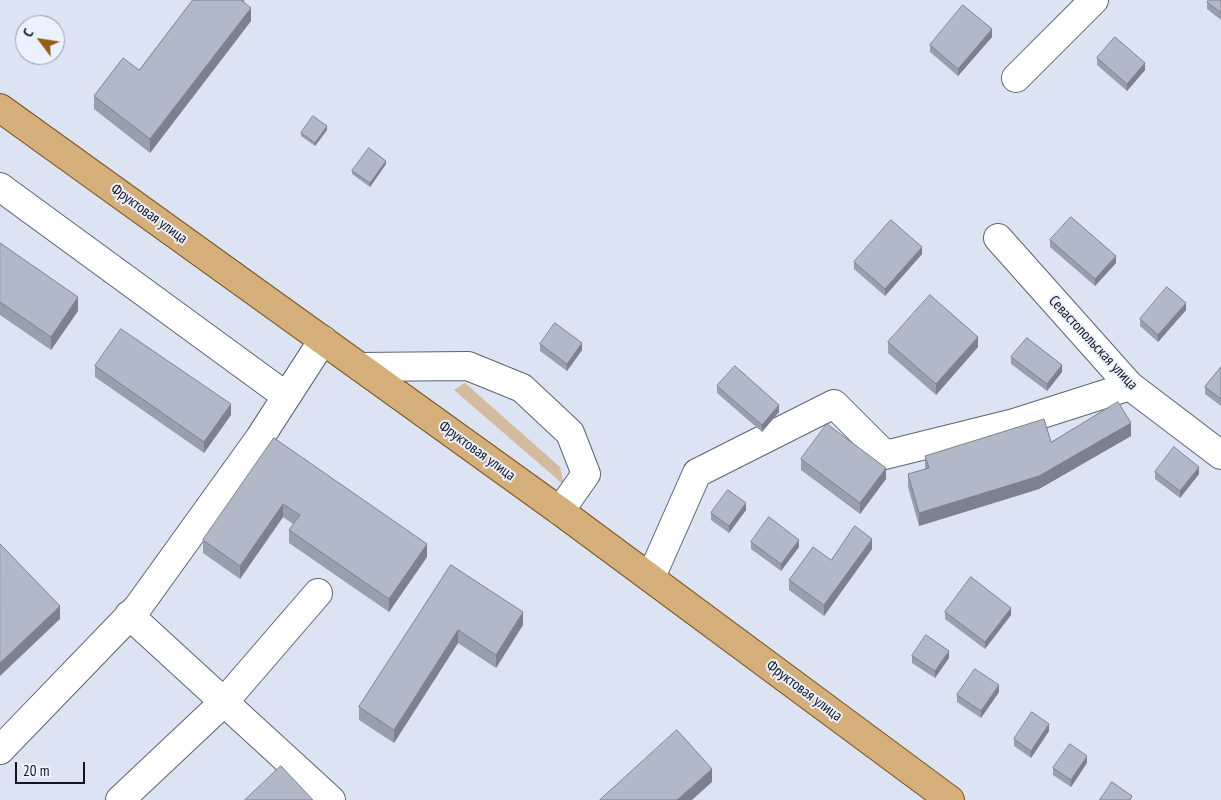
<!DOCTYPE html>
<meta charset="utf-8">
<style>
body{margin:0}
#map{position:relative;width:1221px;height:800px;overflow:hidden;background:#dce4f4;font-family:"PT Sans Narrow",sans-serif}
canvas{display:block}
.north{position:absolute;left:15px;top:15px;width:50px;height:50px;box-sizing:border-box;background:#ebf1ff;border:1px solid #9599a4;border-radius:50%;rotate:301deg;font-size:14px;font-weight:700;line-height:20px;text-align:center;color:#13151b}
.north::after{content:'';display:block;margin:auto;width:18px;height:22px;background:#935f13;clip-path:polygon(50% 0,100% 100%,50% 72%,0 100%)}
.scale{position:absolute;left:15px;top:762px;width:70px;height:22px;box-sizing:border-box;border:2px solid #13151b;border-top:0;padding-left:6px;font-size:15px;line-height:18px;white-space:nowrap;color:#13151b;-webkit-text-stroke:4px #ebf1ff;paint-order:stroke}
</style>
<div id="map">
<canvas width="1221" height="800"></canvas>
<div class="north">С</div>
<div class="scale">20 m</div>
</div>
<script>
const ctx = document.querySelector('canvas').getContext('2d');
ctx.lineJoin = 'round';
function fill(path, color) {
  ctx.fillStyle = color;
  ctx.fill(path, 'evenodd');
}
function stroke(path, color, width, dash) {
  ctx.strokeStyle = color;
  ctx.lineWidth = width;
  ctx.lineCap = dash ? 'butt' : 'round';
  ctx.setLineDash(dash || []);
  ctx.stroke(path);
}
function write(font, color, halo, rows, align = 'center') {
  ctx.font = font + ' "PT Sans Narrow",sans-serif';
  ctx.lineWidth = 4;
  ctx.setLineDash([]);
  ctx.textBaseline = 'middle';
  ctx.strokeStyle = halo;
  ctx.fillStyle = color;
  for (const [text, x, y, turn = 0] of rows) {
    ctx.save();
    ctx.translate(x, y);
    ctx.rotate((+turn || 0) * Math.PI / 180);
    ctx.textAlign = isNaN(turn) ? turn : align;
    if (halo) ctx.strokeText(text, 0, 0);
    ctx.fillText(text, 0, 0);
    ctx.restore();
  }
}
const green = new Path2D(`
 M465,383L560,467L564,485L454,390Z`);
const minor = new Path2D(`
 M1016,78L1094,0
 M0,187L286,396
 M998,238L1130,386L1221,455
 M360,367L468,366L522,388L570,433L586,474L560,511
 M651,577L697,473L834,404L885,455L1014,423L1130,386
 M129,615L331,800
 M0,750L138,607L259,439L323,340
 M120,800L224,702L318,593`);
const major = new Path2D(`
 M0,108L560,511L950,800`);
const wall = new Path2D(`
 M193,0H245L243,2L251,21L150,153L94,109V96L139,70Z
 M1221,0V20L1207,9V2Z
 M992,37L958,76L930,52V45Z
 M1097,58L1145,70L1127,91L1097,65Z
 M327,130L315,146L301,136V133Z
 M386,164L370,187L352,174V171Z
 M1050,240L1116,263L1095,286L1050,247Z
 M0,243L78,311L51,350L0,315Z
 M922,254L885,296L854,269V262Z
 M1186,310L1158,342L1140,326V319Z
 M888,342L978,347L936,395L888,353Z
 M540,344L582,350L567,371L540,351Z
 M1011,357L1062,372L1047,391L1011,364Z
 M95,366L231,415L204,453L95,377Z
 M1221,367V406L1205,394V387Z
 M717,386L779,412L762,432L717,393Z
 M1131,436L1039,489L919,526L908,487V474L925,469V456L1051,442Z
 M274,438L427,557L389,612L289,543V530L293,524L283,517L240,579L203,553V540Z
 M801,459L886,479L860,514L801,470Z
 M1155,472L1199,474L1180,498L1155,479Z
 M746,510L729,533L711,520V513Z
 M751,542L799,547L781,571L751,549Z
 M872,549L824,616L789,590V580L831,560Z
 M451,565L523,625L496,668L458,643L394,743L359,720V707Z
 M945,612L1011,615L985,649L945,619Z
 M912,656L949,658L935,678L912,663Z
 M999,692L981,718L957,702V695Z
 M1049,731L1031,758L1014,746V739Z
 M1087,763L1071,787L1053,775V768Z`);
const shadedWall = new Path2D(`
 M251,8V21L150,153V139Z
 M992,29V37L958,76V69Z
 M1145,63V70L1127,91V84Z
 M327,126V130L315,146V143Z
 M386,161V164L370,187V183Z
 M922,247V254L885,296V289Z
 M1116,256V263L1095,286V279Z
 M78,297V311L51,350V337Z
 M1186,303V310L1158,342V335Z
 M978,337V347L936,395V384Z
 M582,343V350L567,371V364Z
 M1062,365V372L1047,391V384Z
 M231,404V415L204,453V442Z
 M779,405V412L762,432V425Z
 M1131,423V436L1039,489L919,526V513Z
 M1199,467V474L1180,498V491Z
 M886,468V479L860,514V503Z
 M746,503V510L729,533V526Z
 M283,504V517L240,579V566Z
 M872,539V549L824,616V605Z
 M799,540V547L781,571V564Z
 M427,544V557L389,612V599Z
 M60,606V619L0,676V663Z
 M1011,608V615L985,649V642Z
 M523,612V625L496,668V655Z
 M458,630V643L394,743V730Z
 M949,651V658L935,678V671Z
 M999,685V692L981,718V711Z
 M1049,724V731L1031,758V751Z
 M1087,756V763L1071,787V780Z
 M712,769V782L692,800H677Z`);
const building = new Path2D(`
 M193,0H241L251,8L150,139L94,96L123,58L139,70Z
 M1209,0H1221V13L1207,2Z
 M963,5L992,29L958,69L930,45Z
 M1115,37L1145,63L1127,84L1097,58Z
 M313,116L327,126L315,143L301,133Z
 M369,148L386,161L370,183L352,171Z
 M1071,217L1116,256L1095,279L1050,240Z
 M891,220L922,247L885,289L854,262Z
 M0,243L78,297L51,337L0,302Z
 M1167,287L1186,303L1158,335L1140,319Z
 M930,295L978,337L936,384L888,342Z
 M555,323L582,343L567,364L540,344Z
 M121,329L231,404L204,442L95,366Z
 M1027,338L1062,365L1047,384L1011,357Z
 M735,366L779,405L762,425L717,386Z
 M1221,367V399L1205,387Z
 M1118,402L1131,423L1039,476L919,513L908,474L929,468L925,456L1044,419L1051,442Z
 M827,424L886,468L860,503L801,459Z
 M274,438L427,544L389,599L289,530L300,515L283,504L240,566L203,540Z
 M1174,447L1199,467L1180,491L1155,472Z
 M728,490L746,503L729,526L711,513Z
 M769,517L799,540L781,564L751,542Z
 M855,526L872,539L824,605L789,580L813,547L831,560Z
 M0,544L60,606L0,663Z
 M451,565L523,612L496,655L458,630L394,730L359,707Z
 M971,577L1011,608L985,642L945,612Z
 M926,635L949,651L935,671L912,656Z
 M975,669L999,685L981,711L957,695Z
 M1032,712L1049,724L1031,751L1014,739Z
 M677,730L712,769L677,800H600Z
 M1070,744L1087,756L1071,780L1053,768Z
 M281,766L313,800H245Z
 M1112,782L1132,796L1130,800H1100Z`);
const streetNames = [
 ["Фруктовая улица",149,214,36],
 ["Севастопольская улица",1093,343,47],
 ["Фруктовая улица",477,451,36],
 ["Фруктовая улица",804,691,37]
];
fill(green, '#d4ba9e');
stroke(minor, '#5c6371', 30);
stroke(major, '#7e561e', 30);
stroke(minor, '#fff', 28);
stroke(major, '#d4af79', 28);
fill(wall, '#989fad');
fill(shadedWall, '#7c828d');
fill(building, '#b1b9c9');
stroke(building, '#7c828d', 1);
write('15px', '#13151b', '#ebf1ff', streetNames);
</script>
